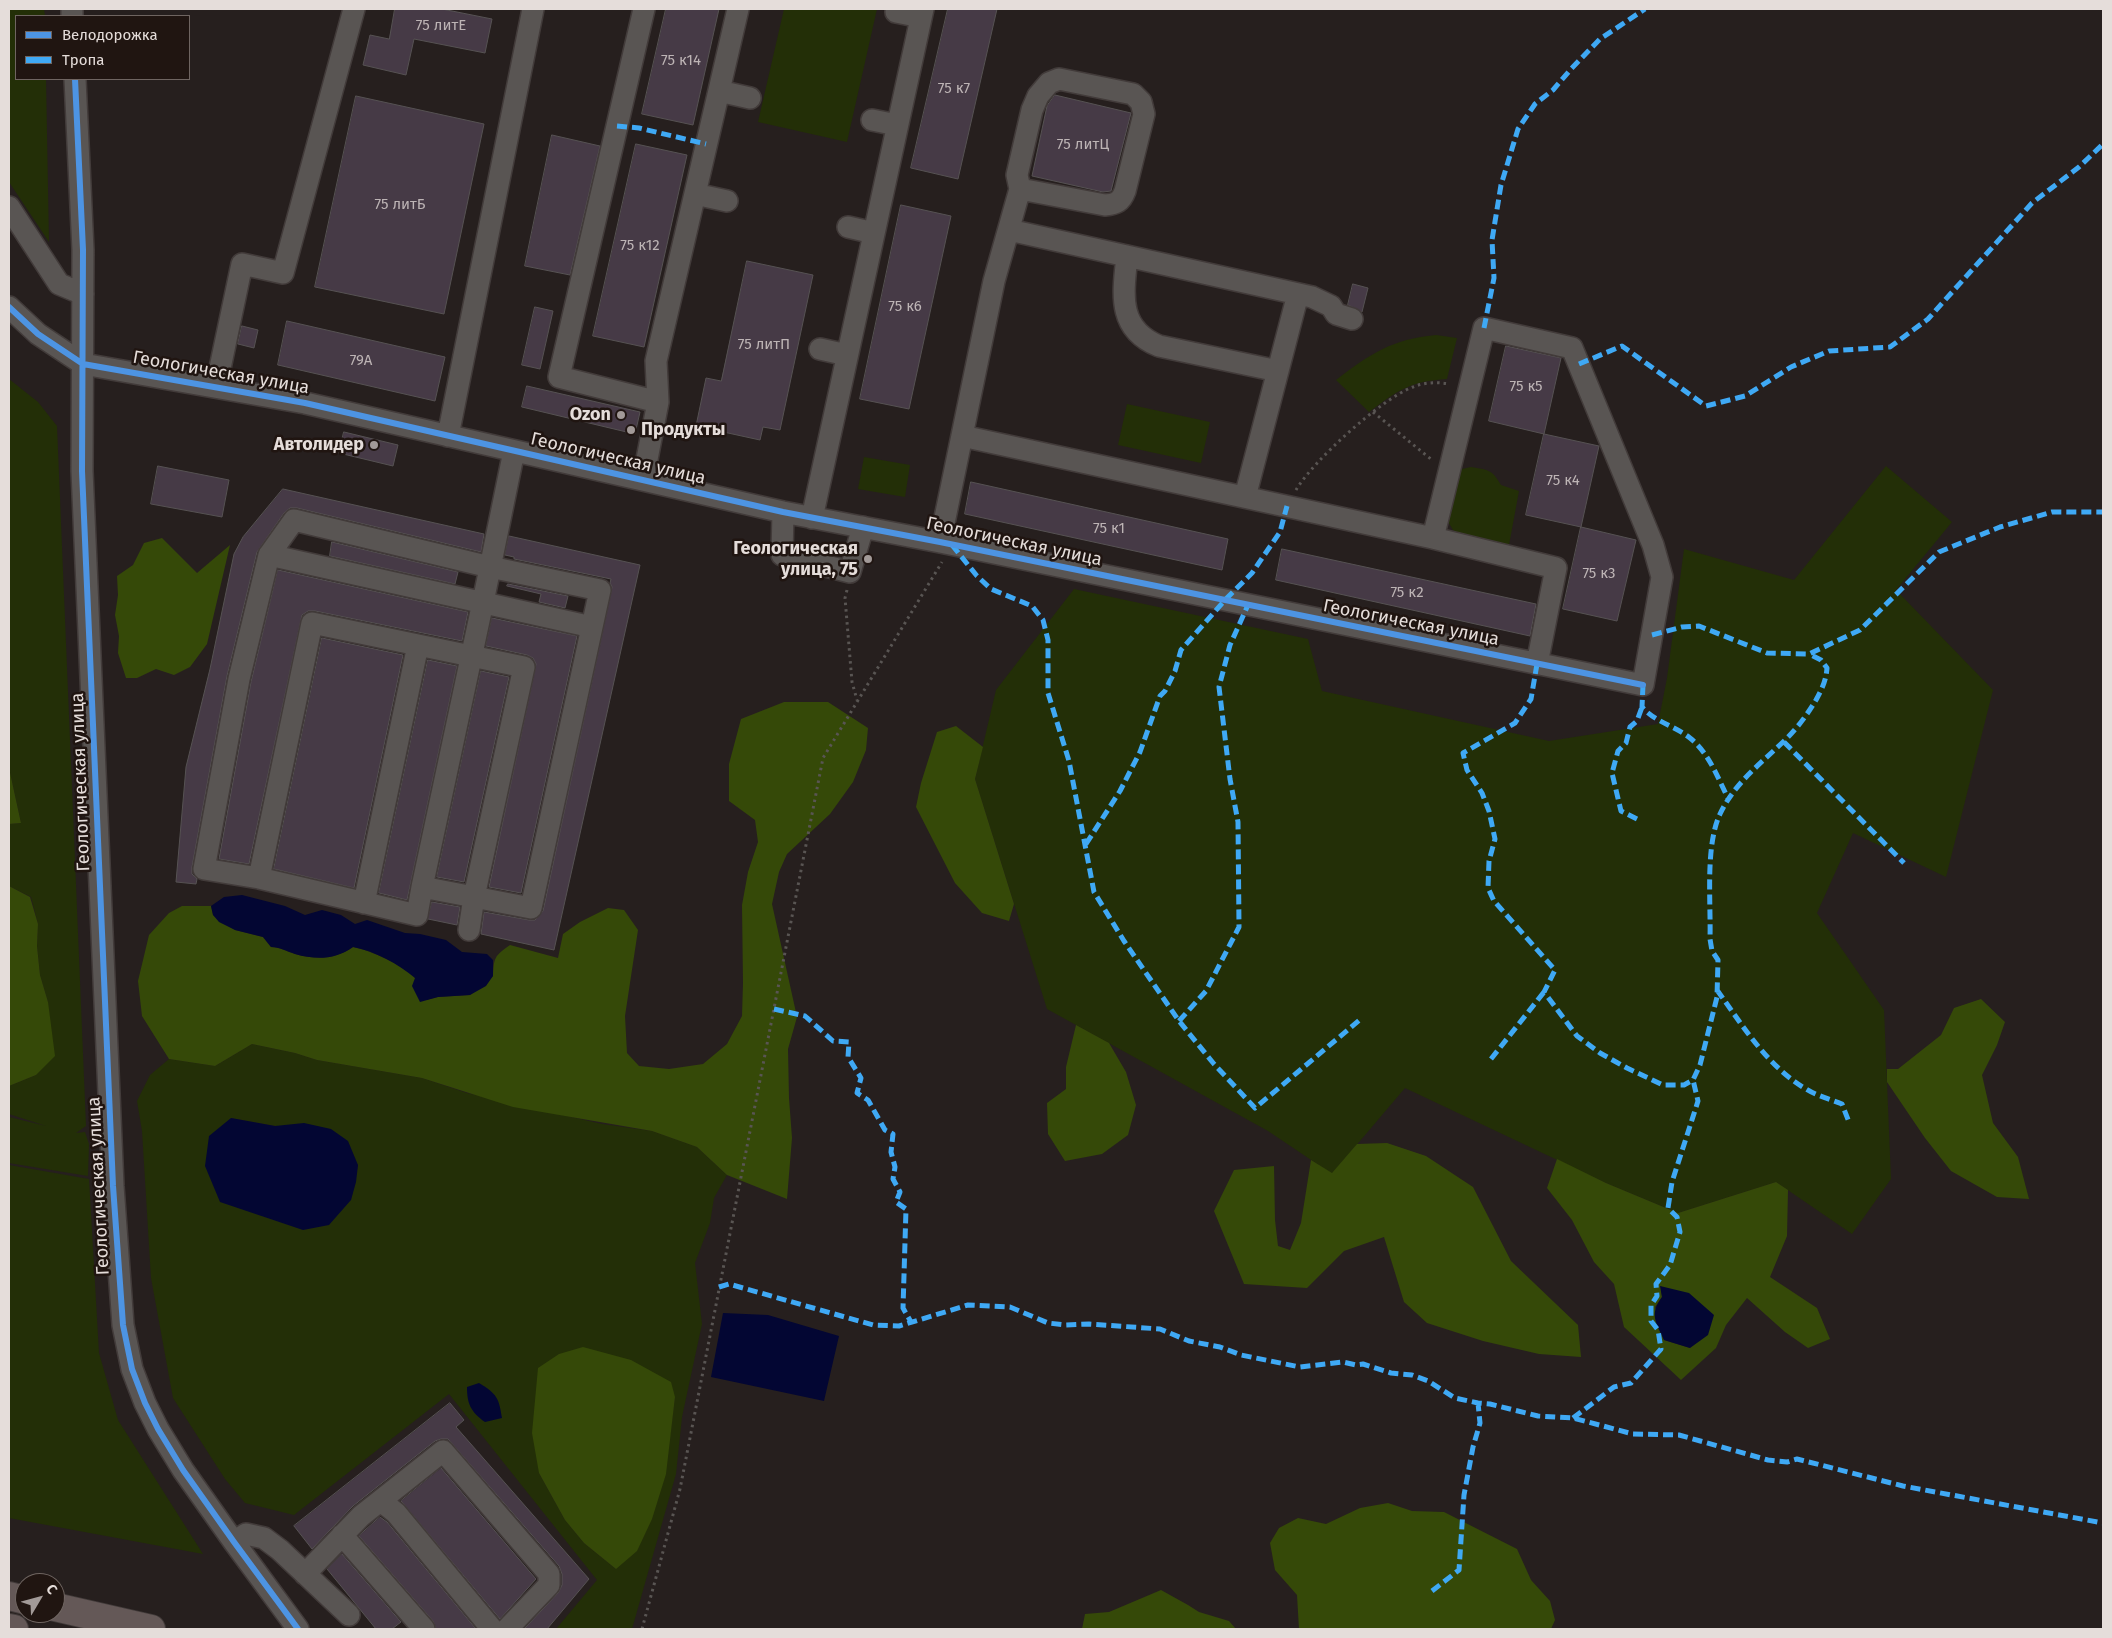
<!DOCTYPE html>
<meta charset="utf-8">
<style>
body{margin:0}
#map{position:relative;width:2112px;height:1638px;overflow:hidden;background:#261f1e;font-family:"Fira Sans",sans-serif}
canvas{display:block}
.frame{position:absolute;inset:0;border:10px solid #e5ddda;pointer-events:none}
.legend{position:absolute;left:15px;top:15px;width:175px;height:65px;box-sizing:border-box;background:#201511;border:1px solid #6f6561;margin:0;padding:6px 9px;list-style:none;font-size:15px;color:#e5ddda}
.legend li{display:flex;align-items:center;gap:10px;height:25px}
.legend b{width:25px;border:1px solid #6f6561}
.north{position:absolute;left:15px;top:1573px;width:50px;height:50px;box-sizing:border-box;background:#201511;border:1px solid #6f6561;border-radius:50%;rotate:53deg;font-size:14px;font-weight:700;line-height:20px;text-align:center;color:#e5ddda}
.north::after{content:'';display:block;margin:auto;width:18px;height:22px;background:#a29a98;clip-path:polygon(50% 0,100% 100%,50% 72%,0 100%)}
</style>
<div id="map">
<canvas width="2112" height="1638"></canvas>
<div class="frame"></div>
<ul class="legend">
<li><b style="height:6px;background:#4d94e3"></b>Велодорожка</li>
<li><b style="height:6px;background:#3fa9f5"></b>Тропа</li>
</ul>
<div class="north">С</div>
</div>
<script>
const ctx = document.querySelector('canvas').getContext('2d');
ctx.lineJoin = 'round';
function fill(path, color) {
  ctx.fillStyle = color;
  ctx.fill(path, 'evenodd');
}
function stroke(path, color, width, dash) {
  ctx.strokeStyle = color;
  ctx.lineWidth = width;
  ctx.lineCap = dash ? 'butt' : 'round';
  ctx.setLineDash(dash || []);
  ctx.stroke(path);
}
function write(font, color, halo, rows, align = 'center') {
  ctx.font = font + ' "Fira Sans",sans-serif';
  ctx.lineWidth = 5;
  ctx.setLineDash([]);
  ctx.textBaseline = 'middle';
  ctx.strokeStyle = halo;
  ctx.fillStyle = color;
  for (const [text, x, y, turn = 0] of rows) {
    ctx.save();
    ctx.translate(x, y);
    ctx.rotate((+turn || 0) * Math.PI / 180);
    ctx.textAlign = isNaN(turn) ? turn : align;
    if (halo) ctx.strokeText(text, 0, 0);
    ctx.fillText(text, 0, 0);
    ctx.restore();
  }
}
const green = new Path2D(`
 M9,9H44L45,16H16V79H46L49,242L9,182Z
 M784,9H877L847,142L758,122Z
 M1436,335L1457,338L1447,379C1410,381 1397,391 1369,412L1336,380C1370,354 1392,339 1436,335Z
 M9,379L38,402L57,426L86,1126L76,1133L85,1132L89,1144L88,1176L9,1163V1117L46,1126L9,1114V1086L36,1075L48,1002L40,975L37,946L38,924L31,897L9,886V824L21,823L9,768Z
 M1127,404L1210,422L1201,463L1118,445Z
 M864,457L910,465L905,497L858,489Z
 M1886,466L1952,522L1896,590L1993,690L1946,877L1853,833L1817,913L1884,1010L1891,1179L1852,1234L1776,1182L1678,1213L1606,1183L1405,1088L1332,1174L1268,1131L1047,1009L975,779L996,690L1074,589L1308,639L1322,691L1549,741L1658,724L1667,678L1684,549L1794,580Z
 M1471,467C1488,470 1492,469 1501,485L1519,491L1509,545L1456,532L1453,530L1447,520L1459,472L1462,469Z
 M252,1044L295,1053L317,1060L422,1078L467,1093L602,1124L652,1131L697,1147L727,1175L714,1198L710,1223L695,1263L702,1324L682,1417L676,1474L632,1629H556L597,1580L449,1394L294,1515L245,1503L225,1479L173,1398L151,1278L142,1131L137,1101L150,1075L169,1059L215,1066ZM231,1118L275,1126L358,1165L351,1200ZM675,1397L670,1435L616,1569L584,1543L565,1520L539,1473Z
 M9,1165L89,1179L99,1353L118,1420L203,1554L9,1518Z`);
const forest = new Path2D(`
 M162,538L197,573L230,545L207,644L190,667L174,675L156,669L137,678H126L118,653L119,636L115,615L118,595L117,576L133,565L144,543Z
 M784,702H828L868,728L866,750L853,782L830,814L787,854L779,872L772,904L797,1017L788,1049L789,1098L792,1138L787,1199L727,1175L697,1147L652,1131L513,1107L422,1078L317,1060L295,1053L252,1044L215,1066L169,1059L142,1016L138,981L149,935L169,913L182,906H211L213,915L235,930L263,937L271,947C280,947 286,951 295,954C315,960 336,959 353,947C369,950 405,965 416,979C420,985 423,994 426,1000L438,997L470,995L493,976C494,958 494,956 510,945L558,958L563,934L580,922L608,908L624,910L638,930L625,1016L627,1053L639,1066L669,1069L703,1064L727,1044L742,1016L743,983L742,905L748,872L758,842L755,820L729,801V764L741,719Z
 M956,726L983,747L975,779L1014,904L1009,921L982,913L955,883L916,807L921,783L937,732Z
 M9,768L21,823L9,824Z
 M9,886L30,897L38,924L37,946L40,975L48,1002L55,1056L36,1075L9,1086Z
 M1981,999L2005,1022L1997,1045L1982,1075L1993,1123L2018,1157L2029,1199L1997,1197L1951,1171L1925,1138L1887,1082V1069H1898L1941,1035L1954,1008Z
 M1076,1025L1109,1043L1126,1072L1136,1105L1128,1135L1102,1154L1065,1161L1048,1134L1047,1103L1066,1089V1067Z
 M1387,1143L1426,1156L1473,1187L1511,1261L1578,1325L1581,1357L1539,1354L1483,1341L1427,1323L1404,1302L1384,1237L1344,1251L1307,1288L1244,1284L1214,1211L1234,1170L1274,1166L1275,1220L1278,1246L1290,1250L1301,1223L1311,1160L1332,1173L1357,1144Z
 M1557,1159L1606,1183L1678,1213L1776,1182L1788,1190L1787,1236L1770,1277L1817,1308L1830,1339L1808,1348L1785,1332L1747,1298L1726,1325L1716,1348L1681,1380L1624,1327L1614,1284L1594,1262L1572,1220L1547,1188ZM1661,1286L1690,1348L1664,1340L1655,1307L1662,1297Z
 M583,1347L631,1360L671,1382L675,1397L666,1474L652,1519L637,1551L616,1569L584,1543L565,1520L539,1473L532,1433L538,1368L559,1354Z
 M1388,1503L1412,1511L1444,1512L1517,1549L1531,1580L1550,1601L1555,1620L1551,1629H1299L1297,1595L1275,1570L1270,1543L1279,1528L1298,1518L1326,1524L1360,1508Z
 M1161,1590L1188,1605L1199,1612L1229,1621L1236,1629H1082L1085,1614L1109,1612Z`);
const water = new Path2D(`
 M242,895L285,906L305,915L322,910L341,915L355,924L367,920L405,933L420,934L446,940L462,952L487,954L493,960V976L486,986L470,995L438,997L420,1002L412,986L415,978C398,964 375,951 353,947C335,960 316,960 295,954C286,951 280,947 271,947L263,937L235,930L219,922L213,915L211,906L224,897Z
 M231,1118L275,1126L304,1123L331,1129L348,1141L358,1165L356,1182L351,1200L329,1225L303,1230L220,1202L205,1166L209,1136Z
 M1660,1286L1689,1293L1714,1315L1708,1335L1690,1348L1664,1340C1656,1322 1649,1315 1662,1297Z
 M723,1313L768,1315L839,1336L824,1401L711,1377Z
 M479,1383C497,1394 499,1398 502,1418L485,1422C471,1412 467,1404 467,1387Z`);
const building = new Path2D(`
 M395,9H442L492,19L485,53L414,39L406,75L363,65L370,35L389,39Z
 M666,9H719L693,125L642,114Z
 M948,9H997L958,179L911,168Z
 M1055,95L1131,113L1111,191L1103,192L1032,176L1047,106Z
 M356,96L484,124L444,314L315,287Z
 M552,135L600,146L570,275L525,266Z
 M636,144L687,155L644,347L593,336Z
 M901,205L951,216L909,409L860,399Z
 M747,261L813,275L780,430L763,427L760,440L696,426L706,378L721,381Z
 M1353,284L1368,288L1362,312L1348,305Z
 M535,307L553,311L540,369L522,365Z
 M287,321L445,357L435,401L278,365Z
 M242,326L258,330L254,348L238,344Z
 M1506,346L1561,358L1544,434L1489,421Z
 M527,386L640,412L635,434L522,407Z
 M344,432L398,445L393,466L339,453Z
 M1544,434L1599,446L1581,527L1526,515Z
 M158,466L229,480L222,517L151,504Z
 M971,482L1228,539L1222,570L965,514Z
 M283,489L484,534L481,552L297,508H290L284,513L257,552L227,676L192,867V874L197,879L196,884L176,882L186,767L210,669L234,554L243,537Z
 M1581,527L1636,540L1617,621L1563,609Z
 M509,536L640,565L554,950L481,934L484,912L529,920H535L543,911L612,587L610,583L611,579L514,559V557L505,555Z
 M332,542L458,572L455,584L330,556Z
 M1282,549L1536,604L1530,636L1276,580Z
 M278,570L468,612L462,641L315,611H308L302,615L249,864L219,859L251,682Z
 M508,584L568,596L565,608L539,602L541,594L507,586Z
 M492,618L577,636L521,893L489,887L536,664L533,658L527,655L486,646Z
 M322,638L403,655L354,888L274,869Z
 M428,660L457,666L407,900L379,893Z
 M481,671L509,677L464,882L437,877Z
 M432,902L460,907L457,925L428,919Z
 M450,1403L464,1420L456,1427L589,1579L547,1629H524L558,1593L562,1585V1574L559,1566L448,1439H441L435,1441L353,1506L312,1549L294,1526Z
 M441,1468L536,1579L500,1619L401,1501Z
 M380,1517L387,1522L476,1629H436L433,1621L359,1536Z
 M342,1554L401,1622L392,1629H376L327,1569Z`);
const path = new Path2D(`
 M1373,412L1432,460
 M1296,490C1312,462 1382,398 1413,387C1425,382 1437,382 1450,384
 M847,590L845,598L852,682L857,700
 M642,1629L680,1489L823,758L942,562`);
const minor = new Path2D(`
 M72,9V16
 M644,9L559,377L658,402
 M896,12L921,17
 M75,79L83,250L82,471L113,1186L123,1325L132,1369L145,1403L158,1429L183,1470L234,1542L298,1629
 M719,91L750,98
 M872,120L897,125
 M695,194L727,201
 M9,207L59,284L83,294
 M848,227L874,233
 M1009,230L1312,297L1331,306L1336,314L1352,319
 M1127,256C1123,294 1117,329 1159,346L1278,371
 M9,307L38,334L83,364L305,403L783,512L940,542L1643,685L1662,577L1653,545L1572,348L1484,328L1433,538
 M820,349L847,355
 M216,387L242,264L283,273L354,9
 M448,436L533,9
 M962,436L1433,538L1556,568L1537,664
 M643,480L658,402L656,361L738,9
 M1245,497L1298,294
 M783,512L782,555L850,572L863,527
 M812,518L923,9
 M940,542L994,281L1020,189L1017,175L1032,110L1038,96L1049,83L1059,79L1133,94L1141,102L1144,114L1125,191C1121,202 1116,204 1105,205L1020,189
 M269,555L294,520L490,567L600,590L592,627
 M259,878L312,623L524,667L474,897L469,930
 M422,887L531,908L592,627L269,555L239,679L204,869L259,878L417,915L422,887L483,602L514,451
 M364,903L418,645
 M381,1501L396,1513L492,1629
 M342,1535L424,1629
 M234,1542L246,1534L264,1538L280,1550L349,1615
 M305,1574L361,1516L443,1451L549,1574V1585L507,1629`);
const highway = new Path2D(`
 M9,1596L25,1600
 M55,1607L151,1629
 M9,1628L14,1629`);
const quiet = new Path2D(`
 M617,126L639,128L706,144
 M1484,328L1494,278L1492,240L1501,185L1518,129L1535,104L1553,90L1571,69L1600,39L1645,9
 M1579,364L1622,346L1706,406L1745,396L1791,367L1829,351L1890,347L1928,319L2032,203L2079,167L2103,144
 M952,545L977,576L991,589L1032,606L1043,620L1048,640V693L1069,761L1094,892L1124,941L1179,1021L1214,1064L1255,1108L1362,1018
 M1652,635L1682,627L1699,626L1767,653L1809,654L1860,630L1939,552L2000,527L2052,512H2103
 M1537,664L1531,699L1515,723L1463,753L1467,770L1482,793L1489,811L1495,839L1489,861L1488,888L1494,901L1555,970L1544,992L1577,1036L1600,1053L1627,1068L1663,1085H1684L1693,1080L1700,1065L1717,997L1718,960L1712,951L1710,939C1711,902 1705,846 1720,814C1734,784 1760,764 1783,742C1796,730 1807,715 1816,700C1822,689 1826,681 1827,668L1821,660L1809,654
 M1643,685L1642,707C1655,722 1675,726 1690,738C1710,754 1718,779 1729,800
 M1784,742L1904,863
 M1637,819L1621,811L1612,773L1618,751L1626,743L1630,727L1637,721L1642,707
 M1086,844L1120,791L1140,752L1160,696L1165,691L1175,671L1181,650L1225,600L1252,573L1280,532L1287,506
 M1717,990C1743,1026 1767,1066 1806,1089C1817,1096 1830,1099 1842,1104L1849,1122
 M774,1009L805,1016L833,1041L849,1042L848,1057L861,1078L857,1093L868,1100L885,1130L893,1134L891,1152L895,1167L893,1179L900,1192L896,1202L906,1209L903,1308L911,1322
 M1179,1021L1206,991L1239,927L1238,822L1230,779L1219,687L1230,645L1248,605
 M1491,1059L1544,992
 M719,1287L729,1284L873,1325L899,1326L968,1305L1010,1307L1048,1323L1066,1325L1089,1324L1160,1329L1189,1341L1220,1347L1241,1355L1300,1367L1343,1362L1356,1365L1363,1364L1391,1373L1412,1375L1428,1381L1455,1398L1478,1403L1490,1404L1538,1416L1573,1418L1633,1434L1679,1435L1768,1460L1787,1462L1797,1459L1903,1486L2103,1523
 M1573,1418L1614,1387L1631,1383L1661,1349L1658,1330L1651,1321V1305L1657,1296L1656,1284L1670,1265L1680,1232L1677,1217L1668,1208L1672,1182L1698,1101L1693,1080
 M1432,1591L1459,1570L1464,1495L1473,1447L1480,1423L1478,1403`);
const cycleway = new Path2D(`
 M75,79L83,250L82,471L113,1186L123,1325L132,1369L145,1403L158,1429L183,1470L234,1542L298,1629
 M9,307L38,334L83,364L305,403L783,512L940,542L1643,685`);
const markers = [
 [621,415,5,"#a29a98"],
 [631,430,5,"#a29a98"],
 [374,445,5,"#a29a98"],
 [868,559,5,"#a29a98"]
];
const numberNames = [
 ["75 литЕ",441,26],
 ["75 к14",681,61],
 ["75 к7",954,89],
 ["75 литЦ",1083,145],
 ["75 литБ",400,205],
 ["75 к12",640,246],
 ["75 к6",905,307],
 ["75 литП",764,345],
 ["79А",361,361],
 ["75 к5",1526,387],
 ["75 к4",1563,481],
 ["75 к1",1109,529],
 ["75 к3",1599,574],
 ["75 к2",1407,593]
];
const streetNames = [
 ["Геологическая улица",221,373,10],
 ["Геологическая улица",618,459,13],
 ["Геологическая улица",1014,542,12],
 ["Геологическая улица",1411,623,11],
 ["Геологическая улица",81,782,-92],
 ["Геологическая улица",99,1186,-93]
];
const poiNames = [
 ["Ozon",611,415],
 ["Продукты",641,430,"left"],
 ["Автолидер",364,445],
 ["Геологическая",858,549],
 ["улица, 75",858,570]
];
fill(green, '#232f07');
fill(forest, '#354908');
fill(water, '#030633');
fill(building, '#463a46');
stroke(building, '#565253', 1);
stroke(minor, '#423b3a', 24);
stroke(highway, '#423b3a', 30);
stroke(path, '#595553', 3, [2.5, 4]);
stroke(minor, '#595553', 21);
stroke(highway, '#645857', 28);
stroke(quiet, '#3fa9f5', 5, [10, 5]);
stroke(cycleway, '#4d94e3', 6);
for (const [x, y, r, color] of markers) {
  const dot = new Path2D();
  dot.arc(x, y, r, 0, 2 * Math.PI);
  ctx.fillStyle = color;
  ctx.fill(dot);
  stroke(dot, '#201511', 2);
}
write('15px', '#bdb4b5', null, numberNames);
write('18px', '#e5ddda', '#201511', streetNames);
write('bold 18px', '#e5ddda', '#201511', poiNames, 'right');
</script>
